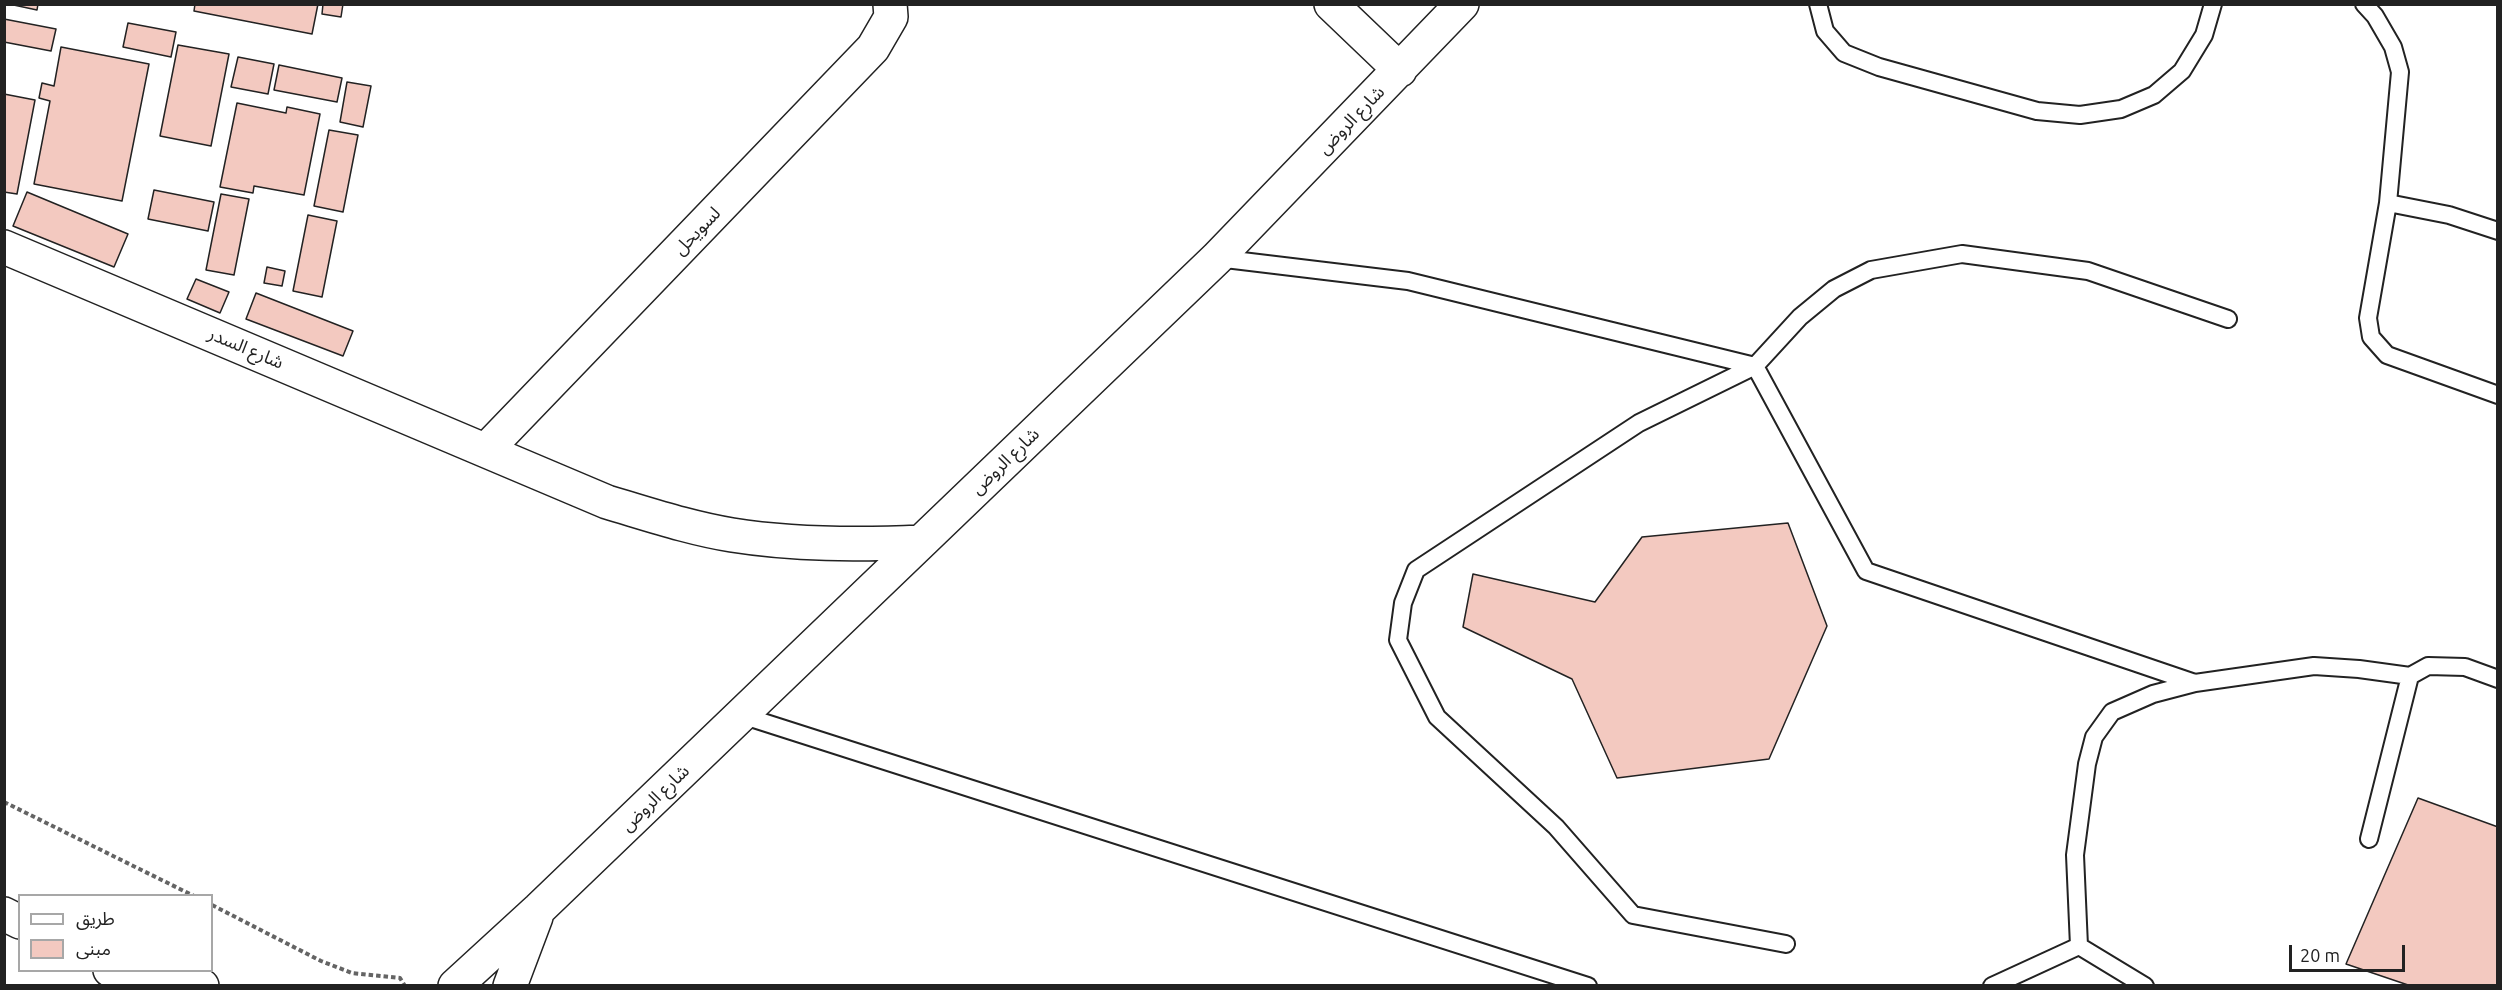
<!DOCTYPE html>
<meta charset="utf-8">
<style>
body{margin:0}
#map{position:relative;width:2502px;height:990px;overflow:hidden;background:#fff;font-family:Ubuntu,"Noto Sans Arabic",sans-serif}
canvas{display:block}
.frame{position:absolute;inset:0;border:6px solid #222;pointer-events:none}
.legend{position:absolute;left:18px;top:894px;width:195px;height:78px;box-sizing:border-box;background:#fff;border:2px solid #a7a7a7;margin:0;padding:8px 10px;list-style:none;font-size:18px;color:#222}
.legend li{display:flex;align-items:center;gap:12px;height:30px}
.legend b{width:30px;border:2px solid #a7a7a7}
.scale{position:absolute;left:2289px;top:945px;width:116px;height:27px;box-sizing:border-box;border:3px solid #222;border-top:0;padding-left:8px;font-size:18px;line-height:21px;white-space:nowrap;color:#222;-webkit-text-stroke:4px #fff;paint-order:stroke}
</style>
<div id="map">
<canvas width="2502" height="990"></canvas>
<div class="frame"></div>
<ul class="legend">
<li><b style="height:8px;background:#fff"></b>طريق</li>
<li><b style="height:16px;background:#f3c9c0"></b>مبنى</li>
</ul>
<div class="scale">20 m</div>
</div>
<script>
const ctx = document.querySelector('canvas').getContext('2d');
ctx.lineJoin = 'round';
function fill(path, color) {
  ctx.fillStyle = color;
  ctx.fill(path, 'evenodd');
}
function stroke(path, color, width, dash) {
  ctx.strokeStyle = color;
  ctx.lineWidth = width;
  ctx.lineCap = dash ? 'butt' : 'round';
  ctx.setLineDash(dash || []);
  ctx.stroke(path);
}
function write(font, color, halo, rows, align = 'center') {
  ctx.font = font + ' Ubuntu,"Noto Sans Arabic",sans-serif';
  ctx.lineWidth = 4.5;
  ctx.setLineDash([]);
  ctx.textBaseline = 'middle';
  ctx.strokeStyle = halo;
  ctx.fillStyle = color;
  for (const [text, x, y, turn = 0] of rows) {
    ctx.save();
    ctx.translate(x, y);
    ctx.rotate((+turn || 0) * Math.PI / 180);
    ctx.textAlign = isNaN(turn) ? turn : align;
    if (halo) ctx.strokeText(text, 0, 0);
    ctx.fillText(text, 0, 0);
    ctx.restore();
  }
}
const building = new Path2D(`
 M9,4H38L37,10Z
 M195,4H318L312,34L194,11Z
 M323,4H343L341,17L322,14Z
 M4,19L56,29L51,51L4,42Z
 M128,23L176,32L171,57L123,47Z
 M178,45L229,54L211,146L160,136Z
 M61,47L149,64L122,201L34,184L50,101L39,98L42,83L54,86Z
 M238,57L274,64L268,94L231,87Z
 M279,65L342,78L337,102L274,90Z
 M347,82L371,86L363,127L340,122Z
 M4,94L35,100L17,194L4,192Z
 M237,103L286,113L287,107L320,114L304,195L254,186L253,193L220,187Z
 M329,130L358,135L343,212L314,206Z
 M154,190L214,202L208,231L148,219Z
 M27,192L128,234L114,267L13,226Z
 M221,194L249,199L234,275L206,270Z
 M308,215L337,221L322,297L293,291Z
 M267,267L285,271L282,286L264,283Z
 M196,279L229,292L220,313L187,299Z
 M256,293L353,331L343,356L246,319Z
 M1788,523L1827,626L1769,759L1617,778L1572,679L1463,627L1473,574L1595,602L1642,537Z
 M2418,798L2498,827V986H2411L2346,964Z`);
const path = new Path2D(`
 M4,802L194,896
 M212,905L321,961L352,973L400,978L405,986`);
const lane = new Path2D(`
 M1818,4L1825,31L1844,53L1879,67L2037,111L2080,115L2121,109L2154,95L2182,71L2204,35L2213,4
 M2364,4L2375,16L2393,47L2400,72L2388,203L2368,318L2371,337L2387,355L2498,395
 M2388,203L2449,215L2498,231
 M1217,258L1408,281L1755,366L1800,317L1834,289L1871,270L1962,254L2088,271L2228,319
 M741,715L1588,986
 M2369,839L2410,676L2428,666L2465,667L2498,679
 M1786,944L1633,915L1556,827L1437,717L1398,640L1403,603L1416,570L1639,423L1755,366L1866,571L2195,683
 M2079,946L2075,855L2087,764L2094,737L2112,712L2153,694L2195,683L2314,666L2359,669L2410,676
 M1992,986L2079,946L2145,986`);
const street = new Path2D(`
 M1331,4L1400,70
 M4,247L607,502C648,514 689,528 732,535C795,545 857,545 921,542
 M487,449L873,48L891,17L890,4
 M133,983L184,979L202,986
 M455,986L539,909L1217,258L1462,4
 M510,986L536,917`);
const highway = new Path2D(`
 M4,914L20,922
 M110,970L138,986`);
const streetNames = [
 ["شارع الروض",1351,120,-46],
 ["لسويحل",697,231,-46],
 ["شارع السدر",246,348,23],
 ["شارع الروض",1005,461,-44],
 ["شارع الروض",655,798,-44]
];
fill(building, '#f3c9c0');
stroke(building, '#222', 1.5);
stroke(lane, '#222', 20);
stroke(street, '#222', 36);
stroke(highway, '#222', 36);
stroke(path, '#646464', 4, [4.5, 3]);
stroke(lane, '#fff', 16);
stroke(street, '#fff', 33);
stroke(highway, '#fff', 33);
write('18px', '#222', '#fff', streetNames);
</script>
